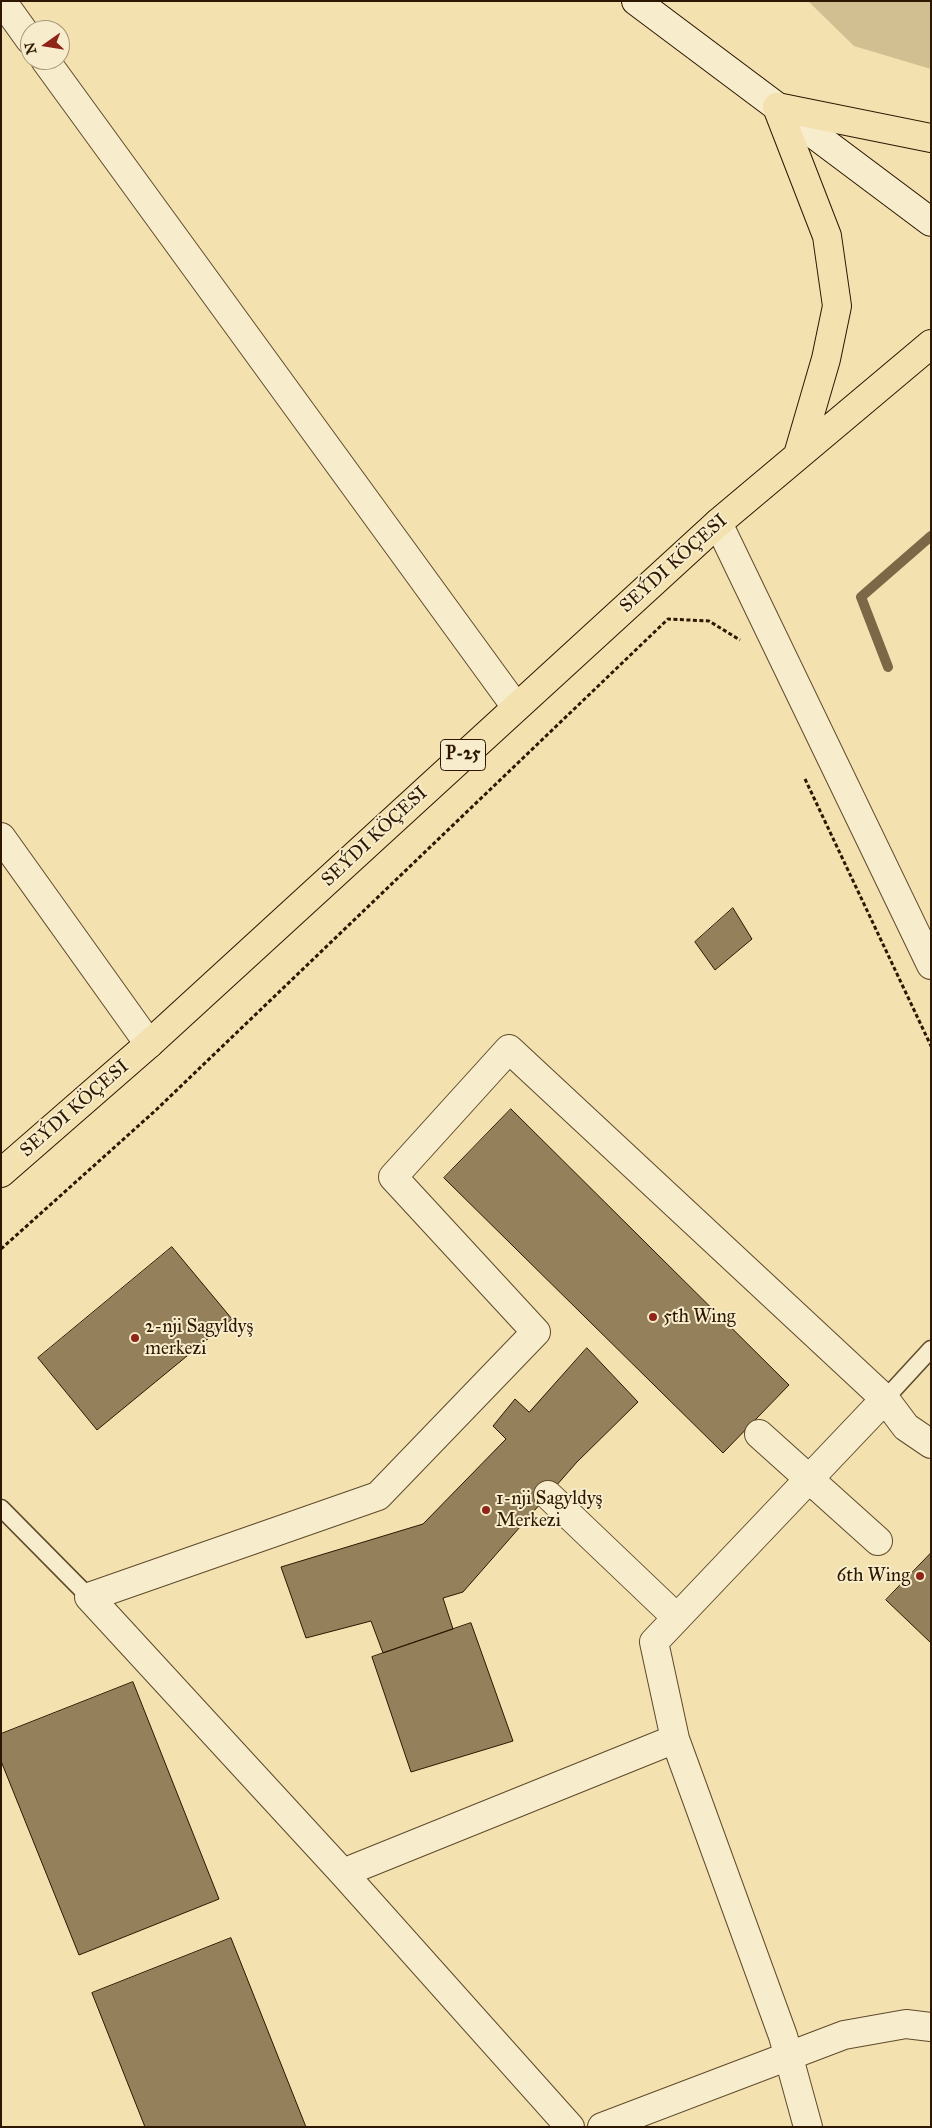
<!DOCTYPE html>
<meta charset="utf-8">
<style>
body{margin:0}
#map{position:relative;width:932px;height:2128px;overflow:hidden;background:#f3e1af;font-family:"IM FELL Great Primer",serif}
canvas{display:block}
.frame{position:absolute;inset:0;border:2px solid #2d1700;pointer-events:none}
.north{position:absolute;left:20px;top:20px;width:50px;height:50px;box-sizing:border-box;background:#f7eccb;border:1px solid #a6977a;border-radius:50%;rotate:257deg;font-size:14px;font-weight:700;line-height:20px;text-align:center;color:#2d1700}
.north::after{content:'';display:block;margin:auto;width:18px;height:22px;background:#8f2418;clip-path:polygon(50% 0,100% 100%,50% 72%,0 100%)}
</style>
<div id="map">
<canvas width="932" height="2128"></canvas>
<div class="frame"></div>
<div class="north">N</div>
</div>
<script>
const ctx = document.querySelector('canvas').getContext('2d');
ctx.lineJoin = 'round';
function fill(path, color) {
  ctx.fillStyle = color;
  ctx.fill(path, 'evenodd');
}
function stroke(path, color, width, dash) {
  ctx.strokeStyle = color;
  ctx.lineWidth = width;
  ctx.lineCap = dash ? 'butt' : 'round';
  ctx.setLineDash(dash || []);
  ctx.stroke(path);
}
function write(font, color, halo, rows, align = 'center') {
  ctx.font = font + ' "IM FELL Great Primer",serif';
  ctx.lineWidth = 4;
  ctx.setLineDash([]);
  ctx.textBaseline = 'middle';
  ctx.strokeStyle = halo;
  ctx.fillStyle = color;
  for (const [text, x, y, turn = 0] of rows) {
    ctx.save();
    ctx.translate(x, y);
    ctx.rotate((+turn || 0) * Math.PI / 180);
    ctx.textAlign = isNaN(turn) ? turn : align;
    if (halo) ctx.strokeText(text, 0, 0);
    ctx.fillText(text, 0, 0);
    ctx.restore();
  }
}
const green = new Path2D(`
 M808,1H931V69L854,46Z`);
const stream = new Path2D(`
 M888,667L861,597L931,536`);
const building = new Path2D(`
 M733,908L752,939L715,970L695,942Z
 M511,1109L789,1385L723,1453L444,1178Z
 M172,1247L232,1319L97,1430L38,1358Z
 M587,1348L638,1402L577,1462L463,1592L443,1598L453,1629L383,1653L371,1621L306,1638L281,1567L423,1524L506,1439L493,1426L515,1399L529,1412Z
 M931,1553V1643L886,1600Z
 M471,1623L513,1741L411,1772L372,1657Z
 M133,1682L219,1899L79,1955L1,1761V1734Z
 M231,1938L306,2127H145L92,1993Z`);
const path = new Path2D(`
 M805,779L931,1046
 M1,1249L156,1110L668,619L709,621L740,640`);
const lane = new Path2D(`
 M885,1399L931,1349
 M1,1508L89,1597`);
const street = new Path2D(`
 M2,1L30,40
 M45,60L516,707
 M718,523L931,965
 M1,837L149,1044
 M759,1434L878,1541
 M548,1495L677,1618
 M343,1873L675,1739
 M570,2127L343,1873L89,1597L378,1496L536,1332L393,1177L509,1049L885,1399L906,1427L931,1444
 M602,2127L844,2035L906,2024L931,2027
 M808,2127L783,2036L675,1739L654,1642L885,1399`);
const secondary = new Path2D(`
 M636,1L931,222`);
const primary = new Path2D(`
 M777,107L827,236L837,306L826,359L798,455
 M777,107L931,138
 M1,1173L149,1044L718,523L931,344`);
const markers = [
 [653,1317,5,"#8f2418"],
 [135,1338,5,"#8f2418"],
 [486,1510,5,"#8f2418"],
 [920,1576,5,"#8f2418"]
];
const shields = [
 [463,755,45]
];
const shieldNames = [
 ["P-25",463,755]
];
const streetNames = [
 ["SEÝDI KÖÇESI",674,564,-42],
 ["SEÝDI KÖÇESI",375,837,-43],
 ["SEÝDI KÖÇESI",75,1109,-41]
];
const poiNames = [
 ["5th Wing",663,1317],
 ["2-nji Sagyldyş",145,1327],
 ["merkezi",145,1349],
 ["1-nji Sagyldyş",496,1499],
 ["Merkezi",496,1521],
 ["6th Wing",910,1576,"right"]
];
fill(green, '#d1bf91');
stroke(stream, '#7c6746', 10);
fill(building, '#94805b');
stroke(building, '#2d1700', 1);
stroke(lane, '#5e4a2c', 19);
stroke(street, '#5e4a2c', 30);
stroke(secondary, '#2d1700', 30);
stroke(primary, '#2d1700', 30);
stroke(path, '#2d1700', 3, [4, 2.5]);
stroke(lane, '#f7eccb', 16);
stroke(street, '#f7eccb', 28);
stroke(secondary, '#f7eccb', 28);
stroke(primary, '#f3e1af', 28);
for (const [x, y, r, color] of markers) {
  const dot = new Path2D();
  dot.arc(x, y, r, 0, 2 * Math.PI);
  ctx.fillStyle = color;
  ctx.fill(dot);
  stroke(dot, '#f7eccb', 2);
}
for (const [x, y, w] of shields) {
  const box = new Path2D();
  box.roundRect(x - w / 2, y - 15.5, w, 31, 4);
  ctx.fillStyle = '#f7eccb';
  ctx.fill(box);
  stroke(box, '#2d1700', 1);
}
write('bold 18px', '#2d1700', null, shieldNames);
write('19px', '#2d1700', '#f7eccb', streetNames);
write('19px', '#2d1700', '#f7eccb', poiNames, 'left');
</script>
